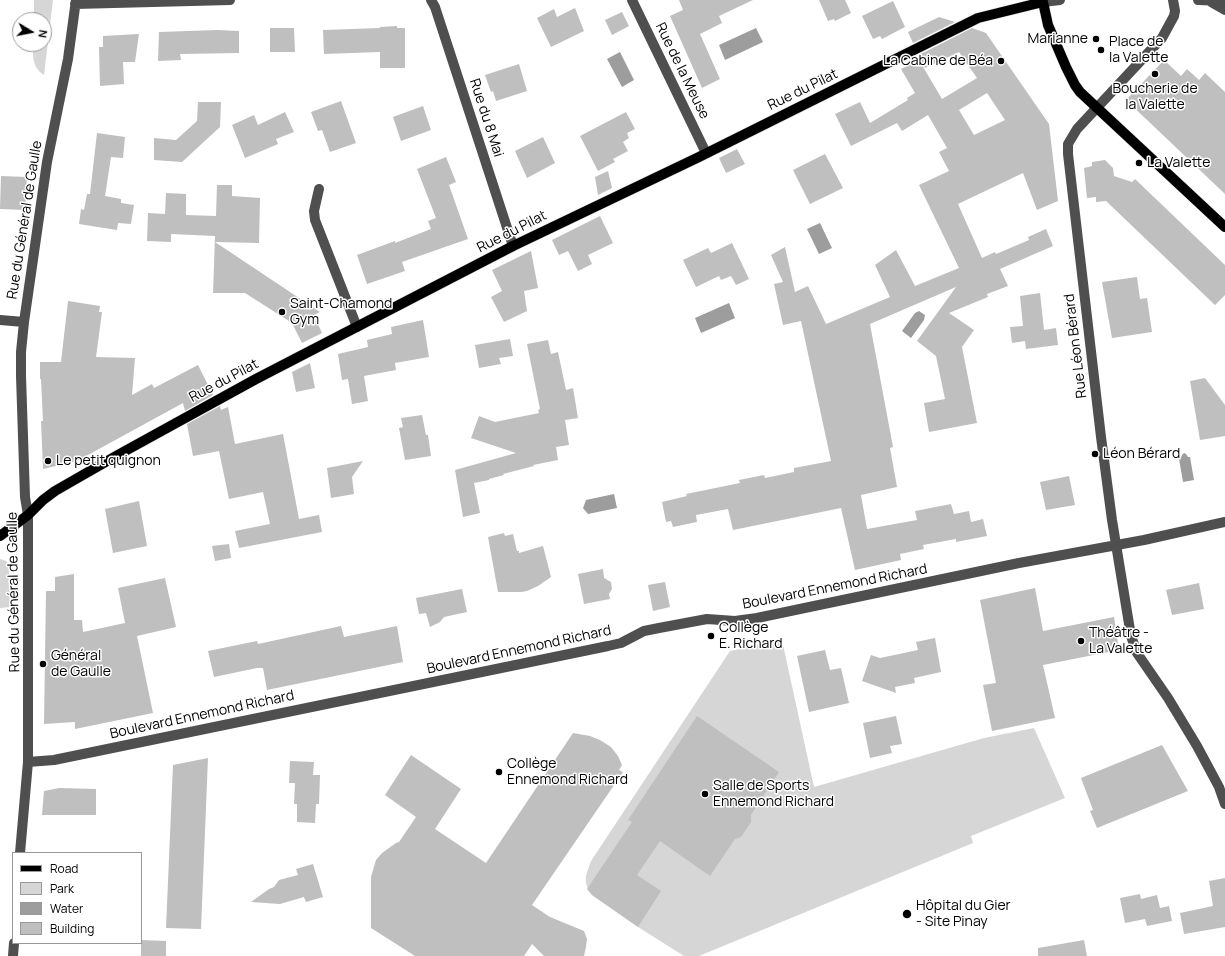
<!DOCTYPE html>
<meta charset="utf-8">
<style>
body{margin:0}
#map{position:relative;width:1225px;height:956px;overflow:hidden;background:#fff;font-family:Manrope,sans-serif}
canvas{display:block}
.legend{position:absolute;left:12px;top:852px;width:130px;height:92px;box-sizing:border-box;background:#fff;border:1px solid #999;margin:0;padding:5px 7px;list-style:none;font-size:12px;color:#000}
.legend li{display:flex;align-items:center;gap:8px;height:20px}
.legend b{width:20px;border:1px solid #999}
.north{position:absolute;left:12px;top:12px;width:40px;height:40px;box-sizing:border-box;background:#fff;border:1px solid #999;border-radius:50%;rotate:100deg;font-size:11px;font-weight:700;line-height:16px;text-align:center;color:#000}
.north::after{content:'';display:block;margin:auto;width:14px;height:18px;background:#000;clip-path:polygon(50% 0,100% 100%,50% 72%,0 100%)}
</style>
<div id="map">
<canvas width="1225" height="956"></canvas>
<ul class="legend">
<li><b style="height:5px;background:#000"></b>Road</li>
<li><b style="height:11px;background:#d6d6d6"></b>Park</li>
<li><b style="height:11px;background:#9d9d9d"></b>Water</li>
<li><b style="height:11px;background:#bfbfbf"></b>Building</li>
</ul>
<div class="north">N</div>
</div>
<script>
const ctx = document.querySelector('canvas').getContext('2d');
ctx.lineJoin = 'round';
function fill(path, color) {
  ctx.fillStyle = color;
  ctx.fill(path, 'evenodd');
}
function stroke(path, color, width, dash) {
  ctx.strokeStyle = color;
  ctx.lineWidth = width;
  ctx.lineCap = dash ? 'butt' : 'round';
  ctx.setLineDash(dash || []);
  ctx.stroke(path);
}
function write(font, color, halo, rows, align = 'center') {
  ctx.font = font + ' Manrope,sans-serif';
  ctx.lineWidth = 3;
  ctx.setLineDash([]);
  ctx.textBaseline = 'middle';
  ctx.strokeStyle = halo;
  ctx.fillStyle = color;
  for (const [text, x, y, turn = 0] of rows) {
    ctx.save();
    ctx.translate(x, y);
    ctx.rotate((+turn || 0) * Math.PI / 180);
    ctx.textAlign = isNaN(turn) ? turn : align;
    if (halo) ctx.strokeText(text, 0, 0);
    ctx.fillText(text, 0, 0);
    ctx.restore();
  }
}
const green = new Path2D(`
 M34,0H53L44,75C32,67 33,57 33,44H44V20H34Z
 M0,559L6,561L9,564L10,607L0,608Z
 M782,640L814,787L984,738L1034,728L1065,798L971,836L973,843L699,956H684L638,927L592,895C582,881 586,875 591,861L730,651Z`);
const water = new Path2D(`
 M756,28L763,42L725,60L719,45Z
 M620,52L634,80L622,87L607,59Z
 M820,223L832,248L819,254L807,229Z
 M729,303L735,318L701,333L695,318Z
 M919,311L925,315L924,320L911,338L902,331L915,313Z
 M1184,453L1186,454L1188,457H1190L1194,480L1183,482L1179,459L1181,458L1182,455Z
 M614,494L617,508L588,514L583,508L586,500Z`);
const building = new Path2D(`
 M679,0H753L719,16L722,23L700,34L720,79L702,88L670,16L683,10Z
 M819,0H845L851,13L835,21L834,19L828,21Z
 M893,1L905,27L882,39L880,36L873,39L862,16Z
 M575,8L584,31L551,47L537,18L554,9L557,17Z
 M622,12L629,26L612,35L605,20Z
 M939,17L955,22L913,43L908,32Z
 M397,26V28H405V68H380V52L324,54L323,30L380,28V27Z
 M270,28H294L295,52H270Z
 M972,28L986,33L1049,124L1058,201L1037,210L1023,173L958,204L982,258L995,252L996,254L1029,240L1028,237L1046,229L1053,246L1000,269L1008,286L987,294L988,297L949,313L974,330L962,347L977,423L929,432L924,403L945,399L936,356L917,341L956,287L870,324L893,447L890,448L897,487L861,495L867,529L917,520L915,511L951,504L954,514L969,511L971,522L983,519L987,536L956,542V539L923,545L924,549L900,554L901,560L855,570L841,508L733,530L728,509L696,515L697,522L673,527L671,521L666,522L662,502L687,496L686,494L740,483L739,480L764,475L765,478L794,472V468L831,461L801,321L783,325L774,284L783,282L771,255L785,247L795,292L808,286L826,324L890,297L875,265L896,250L915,286L959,268L919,185L949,171L939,152L947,148L928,115L902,131L897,123L851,146L835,114L860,102L870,123L908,100L907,98L915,93L901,69L919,60L942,99L977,78L959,52L925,68L919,55ZM987,93L1005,120L974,135L959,110Z
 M217,30L239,31V53L180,54L181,60L158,61L159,32Z
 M139,34L135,62H123L124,84L100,86L99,47H103V36Z
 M1164,60L1181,76L1187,69L1199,80L1205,73L1225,92V194L1126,100Z
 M519,64L527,91L496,101L493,91L491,92L485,75Z
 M341,101L356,143L330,152L322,130L318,131L311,112Z
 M198,102H221L220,127L182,162L154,160V138L176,140L197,121Z
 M423,106L431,130L401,141L393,117Z
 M285,112L294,132L276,139L278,144L245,158L232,125L254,115L258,125Z
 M626,112L635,129L627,133L629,138L623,142L628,151L613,159L615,162L598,171L580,136Z
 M97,133L125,137L123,158L111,157L105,196L121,199V203L134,205L131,224L118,223L117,230L79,224L81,209L84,210L87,194H90Z
 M543,137L555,163L527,178L515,151Z
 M737,149L745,164L726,173L719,158Z
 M825,154L843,188L810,204L793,170Z
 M446,157L456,182L449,185L468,239L402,262L405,271L367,284L357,255L395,241V243L431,229L428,221L436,218L417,169Z
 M1105,160L1113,168L1114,176L1132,182L1135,179L1225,265V295L1215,305L1106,201L1096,202V197L1087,198L1084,168L1092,166V162Z
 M608,171L612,188L598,195L595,177Z
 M1,176L27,177L25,210L0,209Z
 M217,185H232V196L260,198L259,243L215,242L320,312L314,315L322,333L302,343L292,323L245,293H213L215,236L171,234V242L147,241L148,213L165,214L166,193L186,194V215L216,216Z
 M600,216L613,243L588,255L592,264L578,271L568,251L559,255L552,240Z
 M732,243L749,279L736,285L731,276L721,280L719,276L696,287L683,260L708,248L711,253Z
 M531,251L538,288L524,291L527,311L504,322L491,297L502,291L492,270Z
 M1137,277L1140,299L1147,298L1152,332L1112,338L1102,282Z
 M1040,293L1044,330L1056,328L1058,345L1026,349L1025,341L1012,343L1010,327L1023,326L1020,296Z
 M68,301L100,306L99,312H102L96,357L135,358L132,395L152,384L154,388L198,365L213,395L185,411L183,403L77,461L43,469L41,421H43L41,379H40V362H61Z
 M423,320L429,357L395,363L396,370L364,376L368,401L352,404L348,379L342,380L338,354L368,347L367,340L392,334L391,327Z
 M510,339L513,356L499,358L501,364L479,368L475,345Z
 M548,340L551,354L558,352L566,390L573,388L578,418L565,420L569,445L556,447L558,460L533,465L534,466L503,474L504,475L489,479V480L474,483L480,513L463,517L455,470L516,453L471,438L479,416L495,422L539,413L538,410L540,409L527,344Z
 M310,363L315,388L296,392L292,372Z
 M1205,378L1225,405V436L1200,440L1190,381Z
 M220,406L221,410L228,407L235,444L283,434L299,519L319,515L322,532L239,548L235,531L270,524L263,492L229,499L219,451L193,456L187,424Z
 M422,415L426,435H428L431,456L405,460L399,428L403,427L401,418Z
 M363,461L352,477L354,494L331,498L327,468Z
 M1069,476L1075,505L1046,510L1040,482Z
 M139,501L147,546L113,553L105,509Z
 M504,533L505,536L513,534L517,551H519V553L543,546L551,577L538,586L527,591L521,592H498L488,537Z
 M229,544L231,558L215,561L212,546Z
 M603,569L604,578L611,582L612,589L609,594L610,599L584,604L578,574Z
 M74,574V620H82L83,632L125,623L118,588L165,578L176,627L137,636L153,713L75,729V722L44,724L46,591H55V577Z
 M665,582L670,607L653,611L648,585Z
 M1199,583L1204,609L1172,615L1166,590Z
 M1035,588L1043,631L1114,617L1119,650L1043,665L1055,718L992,731L983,685L996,683L980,600Z
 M462,589L467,612L444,617L440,622L430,627L426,613L419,614L416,598Z
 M341,626L344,637L397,626L403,662L267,690L263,668H257L214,677L208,651L257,641L258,644Z
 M935,638L941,672L914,678L915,683L895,687L896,693L862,681L871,655L880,658L918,650L916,642Z
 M825,650L830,670L841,668L849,703L809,712L797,656Z
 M697,716L779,772L751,815V822L741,837L735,839L710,876L660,841L637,875L661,891L638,927L592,895L587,889L632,822L628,820Z
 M896,716L902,744L890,746L892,753L870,758L863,723Z
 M573,733L590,736L600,740L611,747L618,756L622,765L619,770L623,772L532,905L550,917L584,931L587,939L586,947L584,956H544L532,944L524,956H415L371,928V877L376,860L382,853L396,843L399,842L416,817L385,795L411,755L461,789L435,829L486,863Z
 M1162,745L1188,791L1097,828L1090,811L1093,810L1081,778Z
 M208,758L201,929L166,928L173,765Z
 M290,761L314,762L313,775H320L319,804H316L315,823L297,822V804H294L295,783H289Z
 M59,788L96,789V815H42L44,791Z
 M313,864L323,897L306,902L304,897L280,904L251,902L269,889L274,887L279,880L298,875L296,869Z
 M1225,878V927L1184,934L1180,913L1213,906L1209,881Z
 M1140,894L1141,899L1157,895L1160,908L1169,906L1172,921L1147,926L1145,919L1125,923L1120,898Z
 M141,940L166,941V956H141Z
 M1084,940L1087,956H1038V948Z`);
const minor = new Path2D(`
 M431,0L435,7L513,246
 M632,0L706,153
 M1043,0V2L1060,0
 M1173,0L1175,11L1174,16L1162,38L1077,129L1068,144V154L1101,437L1112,520L1131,636L1137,653L1168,698L1197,746L1219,787L1225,804
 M1198,0L1225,1
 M1211,2L1225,10
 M75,4L230,0
 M319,189L314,211L315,220L357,327
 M0,320L24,322
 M28,762L54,760L608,646L621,643L644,631L659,628L707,619L735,621L757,618L1019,563L1144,540L1225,522
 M20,853L28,762V515L25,497L21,376V352L24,322L47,162L68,59L76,0
 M13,956L14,943`);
const major = new Path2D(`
 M0,536L28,515L43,500L55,491L116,456L256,379L513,246L699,157L978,18L1043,2L1048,25L1066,67L1075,85L1080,92L1225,227`);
const markers = [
 [1096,39,4,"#000"],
 [1101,50,4,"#000"],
 [1001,61,4,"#000"],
 [1155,74,4,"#000"],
 [1139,163,4,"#000"],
 [282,312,4,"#000"],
 [1095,454,4,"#000"],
 [48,461,4,"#000"],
 [711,636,4,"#000"],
 [1081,641,4,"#000"],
 [43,664,4,"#000"],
 [499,772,4,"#000"],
 [705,794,4,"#000"],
 [907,914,5,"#000"]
];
const poiNames = [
 ["Marianne",1088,39,"right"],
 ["Place de",1109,42],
 ["la Valette",1109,58],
 ["La Cabine de Béa",993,61,"right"],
 ["Boucherie de",1155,89,"center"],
 ["la Valette",1155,105,"center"],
 ["La Valette",1147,163],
 ["Saint-Chamond",290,304],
 ["Gym",290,320],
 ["Léon Bérard",1103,454],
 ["Le petit quignon",56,461],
 ["Collège",719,628],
 ["E. Richard",719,644],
 ["Théâtre -",1089,633],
 ["La Valette",1089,649],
 ["Général",51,656],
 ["de Gaulle",51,672],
 ["Collège",507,764],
 ["Ennemond Richard",507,780],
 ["Salle de Sports",713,786],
 ["Ennemond Richard",713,802],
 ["Hôpital du Gier",916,906],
 ["- Site Pinay",916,922]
];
const streetNames = [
 ["Rue de la Meuse",682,71,64],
 ["Rue du Pilat",803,90,-26],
 ["Rue du 8 Mai",486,118,72],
 ["Rue du Général de Gaulle",25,220,-81],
 ["Rue du Pilat",512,232,-27],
 ["Rue Léon Bérard",1076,346,-97],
 ["Rue du Pilat",224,381,-28],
 ["Boulevard Ennemond Richard",835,587,-11],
 ["Rue du Général de Gaulle",14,592,-91],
 ["Boulevard Ennemond Richard",519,650,-12],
 ["Boulevard Ennemond Richard",202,715,-12]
];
fill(green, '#d6d6d6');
fill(water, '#9d9d9d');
fill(building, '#bfbfbf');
stroke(major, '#dbdbdb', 11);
stroke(minor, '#4f4f4f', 10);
stroke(major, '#000', 10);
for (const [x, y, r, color] of markers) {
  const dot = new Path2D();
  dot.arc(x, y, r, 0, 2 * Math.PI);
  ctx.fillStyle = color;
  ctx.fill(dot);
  stroke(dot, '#fff', 1.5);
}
write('14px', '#000', '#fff', poiNames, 'left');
write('14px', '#000', '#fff', streetNames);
</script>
